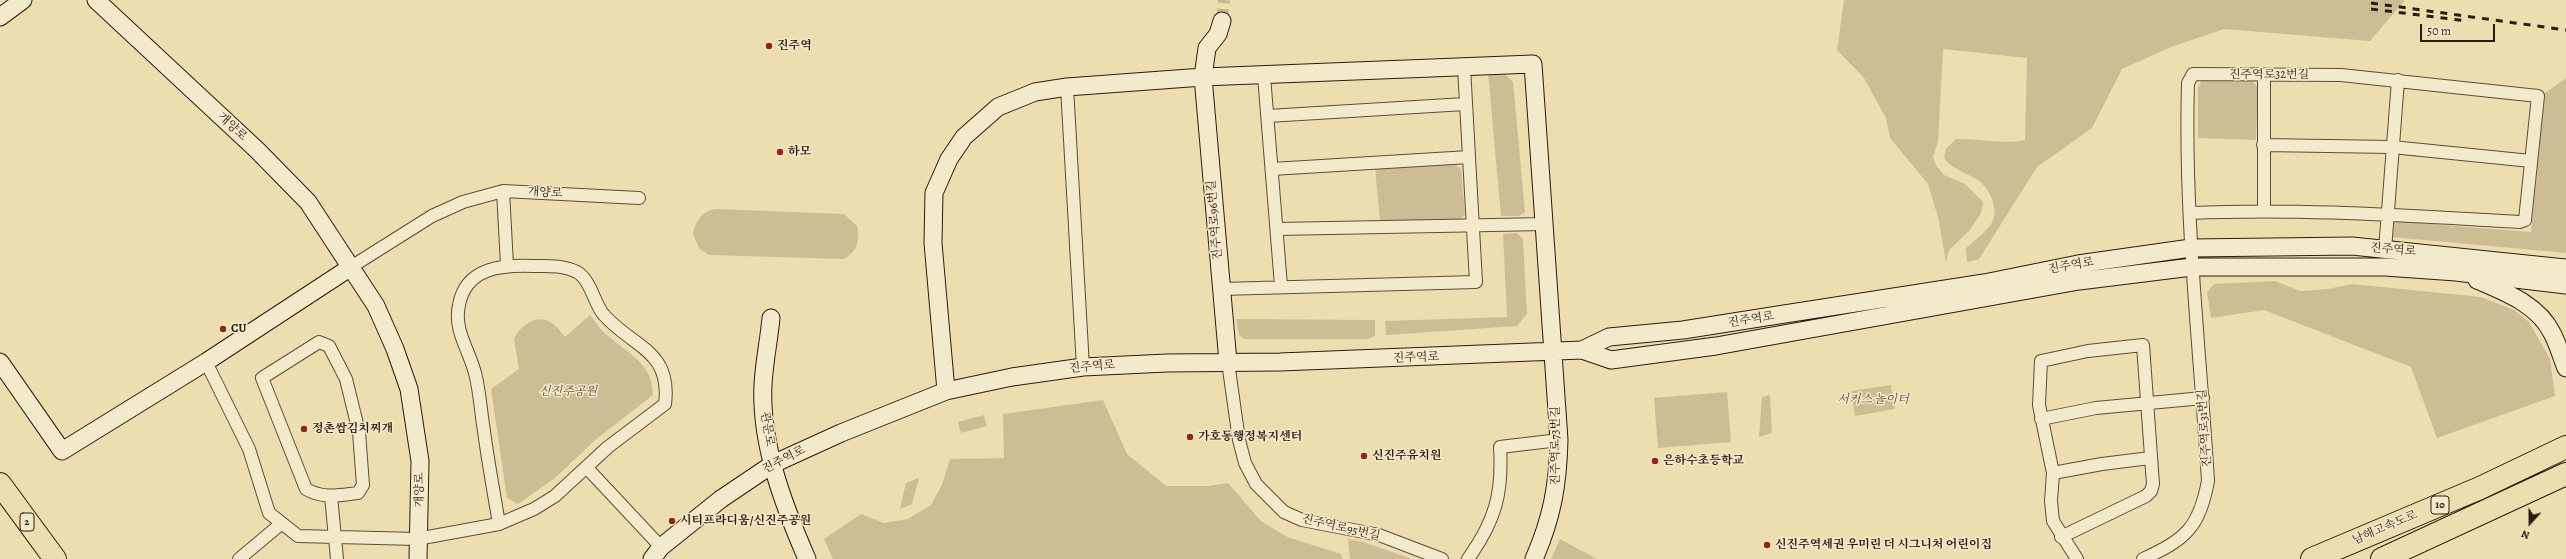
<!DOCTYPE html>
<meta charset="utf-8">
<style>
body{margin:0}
#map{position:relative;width:2566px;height:559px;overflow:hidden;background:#eddeb0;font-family:Alegreya,serif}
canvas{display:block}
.north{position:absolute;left:2510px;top:503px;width:40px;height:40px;-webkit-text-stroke:3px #f3eacc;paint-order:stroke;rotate:201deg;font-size:11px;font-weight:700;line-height:16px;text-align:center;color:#2f1a12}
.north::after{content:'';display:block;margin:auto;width:14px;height:18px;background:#2f1a12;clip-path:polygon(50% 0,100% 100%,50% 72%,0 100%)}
.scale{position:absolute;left:2420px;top:24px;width:75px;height:18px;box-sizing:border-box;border:2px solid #2f1a12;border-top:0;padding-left:5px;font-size:12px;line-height:14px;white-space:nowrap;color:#2f1a12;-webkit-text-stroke:3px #f3eacc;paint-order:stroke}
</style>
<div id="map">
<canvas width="2566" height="559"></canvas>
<div class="north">N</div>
<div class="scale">50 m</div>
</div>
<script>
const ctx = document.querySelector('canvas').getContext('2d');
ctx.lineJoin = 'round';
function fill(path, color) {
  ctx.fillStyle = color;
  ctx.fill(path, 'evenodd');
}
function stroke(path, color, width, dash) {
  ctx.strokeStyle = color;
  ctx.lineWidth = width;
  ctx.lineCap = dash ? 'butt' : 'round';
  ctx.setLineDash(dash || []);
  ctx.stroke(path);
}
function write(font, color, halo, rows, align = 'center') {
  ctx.font = font + ' Alegreya,"Noto Serif KR",serif';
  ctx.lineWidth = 3;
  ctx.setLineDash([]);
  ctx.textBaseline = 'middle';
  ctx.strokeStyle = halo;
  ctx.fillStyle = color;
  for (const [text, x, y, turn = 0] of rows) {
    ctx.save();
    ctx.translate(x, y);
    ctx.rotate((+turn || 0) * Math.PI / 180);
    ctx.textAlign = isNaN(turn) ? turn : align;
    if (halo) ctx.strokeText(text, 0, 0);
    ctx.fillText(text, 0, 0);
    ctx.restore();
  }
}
const green = new Path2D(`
 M1844,0H2405L2370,41L2224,29L2171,47L2122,69L2092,128L2037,167L1979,259L1967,262L1966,248C1975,240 1984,234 1991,224C2000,210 1990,189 1978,180C1966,172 1953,170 1944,158L1946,149L1956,139C1978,138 2005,145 2025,140L2027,58L1943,49L1938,141L1933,157L1937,167L1944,175L1965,184L1983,202L1981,213L1970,230L1949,250L1946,263L1939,221L1928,184L1890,138L1886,118L1864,78L1837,50Z
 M1488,72L1504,73L1513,82L1525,212L1519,216H1501Z
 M2566,78V253L2391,237L2393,221L2531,232L2545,93Z
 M2202,80H2251L2258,87L2256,140L2198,138V88Z
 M1453,163L1461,169L1465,215L1459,220H1380L1375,168Z
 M716,209L844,214L857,226C860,240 858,251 844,259L709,255L699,248L693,234C695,221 702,211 716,209Z
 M1517,233L1523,239L1527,314L1517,326L1386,335L1385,321L1507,317L1503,234Z
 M2275,281L2300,291L2328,289L2352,284L2481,297L2514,310L2529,322L2550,359L2555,396L2437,438L2411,367L2264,310L2211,318L2207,292L2214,284Z
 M590,315C596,322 601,331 608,336C629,354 653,364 653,395L594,441L555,478L518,504L507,498L491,389L519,369L514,339C520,325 538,313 552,323C557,326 561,332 565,337Z
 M1236,319L1375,320V336L1368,339H1244L1239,335Z
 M1891,385L1895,409L1855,416L1851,391Z
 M1727,392L1731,442L1658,448L1654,398Z
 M1770,395L1772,433L1759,437L1762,397Z
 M1103,400L1127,454L1166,486H1209L1228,483L1261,521L1287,537L1341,554L1342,559H833L824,539L861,514L884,523L908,519L931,505L942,485L950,459L1004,458L1003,414Z
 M984,415L987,426L961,433L958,422Z
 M919,478L912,504L900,509L906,483Z
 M1348,539L1363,542L1412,559H1350Z
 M1560,539L1597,559H1551Z`);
const streetTunnel = new Path2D(`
 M1222,21L1224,0`);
const street = new Path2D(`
 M1264,76L1281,286
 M1067,87L1083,367
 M1268,116L1465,104
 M2263,145L2392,147L2531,161
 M1272,169L1469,157
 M503,191L507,265
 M2264,210V76
 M1277,229L1545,224
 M2385,250L2398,80
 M351,267L432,216L463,202L503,191L639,198
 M1221,289L1476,282L1464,67
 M319,342L329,346L346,379L359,432L363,485L358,493C339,495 323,499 306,489L262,378Z
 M206,362L249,449L269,513L298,536L417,539L499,524L534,509L555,496L608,447L665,404C672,350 632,347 604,315C595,306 591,280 577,272C563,265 549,266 533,266C502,265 466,267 459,305C453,332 471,352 476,377C480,395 481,413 484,431C488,462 494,493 499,524
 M1228,362L1239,440L1245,463L1256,484L1284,512L1302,520L1379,535L1442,559
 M2041,419L2096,408L2203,398
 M587,468L661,547
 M2053,473L2102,464L2150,458
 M331,496L337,559
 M2061,537L2146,496L2151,491L2153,484L2143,345L2088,351L2041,361L2039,405L2053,473L2051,501L2053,521L2077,559
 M239,559L282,523
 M1468,559C1495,521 1503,494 1500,447L1559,440
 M2143,559C2186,539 2199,528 2208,481C2200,348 2184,216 2188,83L2193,74L2341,75L2538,96L2525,220L2520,222C2410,216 2300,208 2190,213`);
const secondary = new Path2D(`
 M96,0L257,150L308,202L376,306L395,349L409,389L420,461L418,559
 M0,17L23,0
 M1222,21L1218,34L1207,48L1203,77L1228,362
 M2477,280C2504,292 2538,304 2552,333C2558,344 2561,356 2566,368
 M771,318C769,340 764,363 763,385C760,444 784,506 807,559
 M1582,350L1611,360L1716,346L2079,281L2192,267H2385L2456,272L2566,285
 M0,362L62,451L206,362L351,267
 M946,391L933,243L934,193L949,159L964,137L998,107L1035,92L1067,87L1203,77L1533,64L1559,440C1558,485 1552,518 1534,559
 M652,559L661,547L721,499L773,464L841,433L946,391L1012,377L1083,367L1167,363L1280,362L1582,350L1609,337L1683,330L1778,315L1984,283L2078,264L2191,248L2352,246L2566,268`);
const highway = new Path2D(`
 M0,484L55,559
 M2312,559L2480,488L2566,447
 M2382,559L2566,474`);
const rail = new Path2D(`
 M2371,3L2566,30
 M2371,9L2467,21`);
const markers = [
 [769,46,4,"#8f2418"],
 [780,152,4,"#8f2418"],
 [223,329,4,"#8f2418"],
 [304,429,4,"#8f2418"],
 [1190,437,4,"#8f2418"],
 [1364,456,4,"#8f2418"],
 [1655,461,4,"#8f2418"],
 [672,521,4,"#8f2418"],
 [1767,545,4,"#8f2418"]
];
const shields = [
 [2440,505,18],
 [27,522,14]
];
const shieldNames = [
 ["10",2440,505],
 ["2",27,522]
];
const poiNames = [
 ["진주역",777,46],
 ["하모",788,152],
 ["CU",231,329],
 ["정촌쌈김치찌개",312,429],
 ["가호동행정복지센터",1198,437],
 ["신진주유치원",1372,456],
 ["은하수초등학교",1663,461],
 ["시티프라디움/신진주공원",680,521],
 ["신진주역세권 우미린 더 시그니처 어린이집",1775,545]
];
const streetNames = [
 ["진주역로32번길",2269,75],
 ["개양로",232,127,43],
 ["개양로",545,193,3],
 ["진주역로96번길",1215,220,-95],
 ["진주역로",2393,250,5],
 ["진주역로",2071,266,-10],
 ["진주역로",1751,320,-9],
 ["진주역로",1416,358,-2],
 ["진주역로",1092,367,-5],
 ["진주역로31번길",2205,428,-94],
 ["관문로",767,429,81],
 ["진주역로73번길",1556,446,-90],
 ["진주역로",784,460,-27],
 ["개양로",420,490,-90],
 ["진주역로95번길",1341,528,13],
 ["남해고속도로",2385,528,-23]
];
const parkNames = [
 ["신진주공원",568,392],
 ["서커스 놀이터",1873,400]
];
fill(green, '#cdbd95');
stroke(streetTunnel, '#c7b790', 12, [12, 6]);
stroke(street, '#5e4b3a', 14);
stroke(secondary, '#2f1a12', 19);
stroke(highway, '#2f1a12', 24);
stroke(street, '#f3eacc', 12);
stroke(secondary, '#f3eacc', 17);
stroke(highway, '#eddeb0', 22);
stroke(rail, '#2f1a12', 3, [7, 7]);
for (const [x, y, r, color] of markers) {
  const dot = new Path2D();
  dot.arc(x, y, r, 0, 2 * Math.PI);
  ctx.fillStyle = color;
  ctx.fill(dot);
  stroke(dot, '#f3eacc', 1.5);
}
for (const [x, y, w] of shields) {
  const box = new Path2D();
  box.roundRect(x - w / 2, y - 9, w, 18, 3);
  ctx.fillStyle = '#f3eacc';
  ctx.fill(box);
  stroke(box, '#2f1a12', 1);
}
write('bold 11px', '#2f1a12', null, shieldNames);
write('bold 12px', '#2f1a12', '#f3eacc', poiNames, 'left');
write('12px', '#2f1a12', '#f3eacc', streetNames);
write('italic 12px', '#5e4b39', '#f3eacc', parkNames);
</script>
